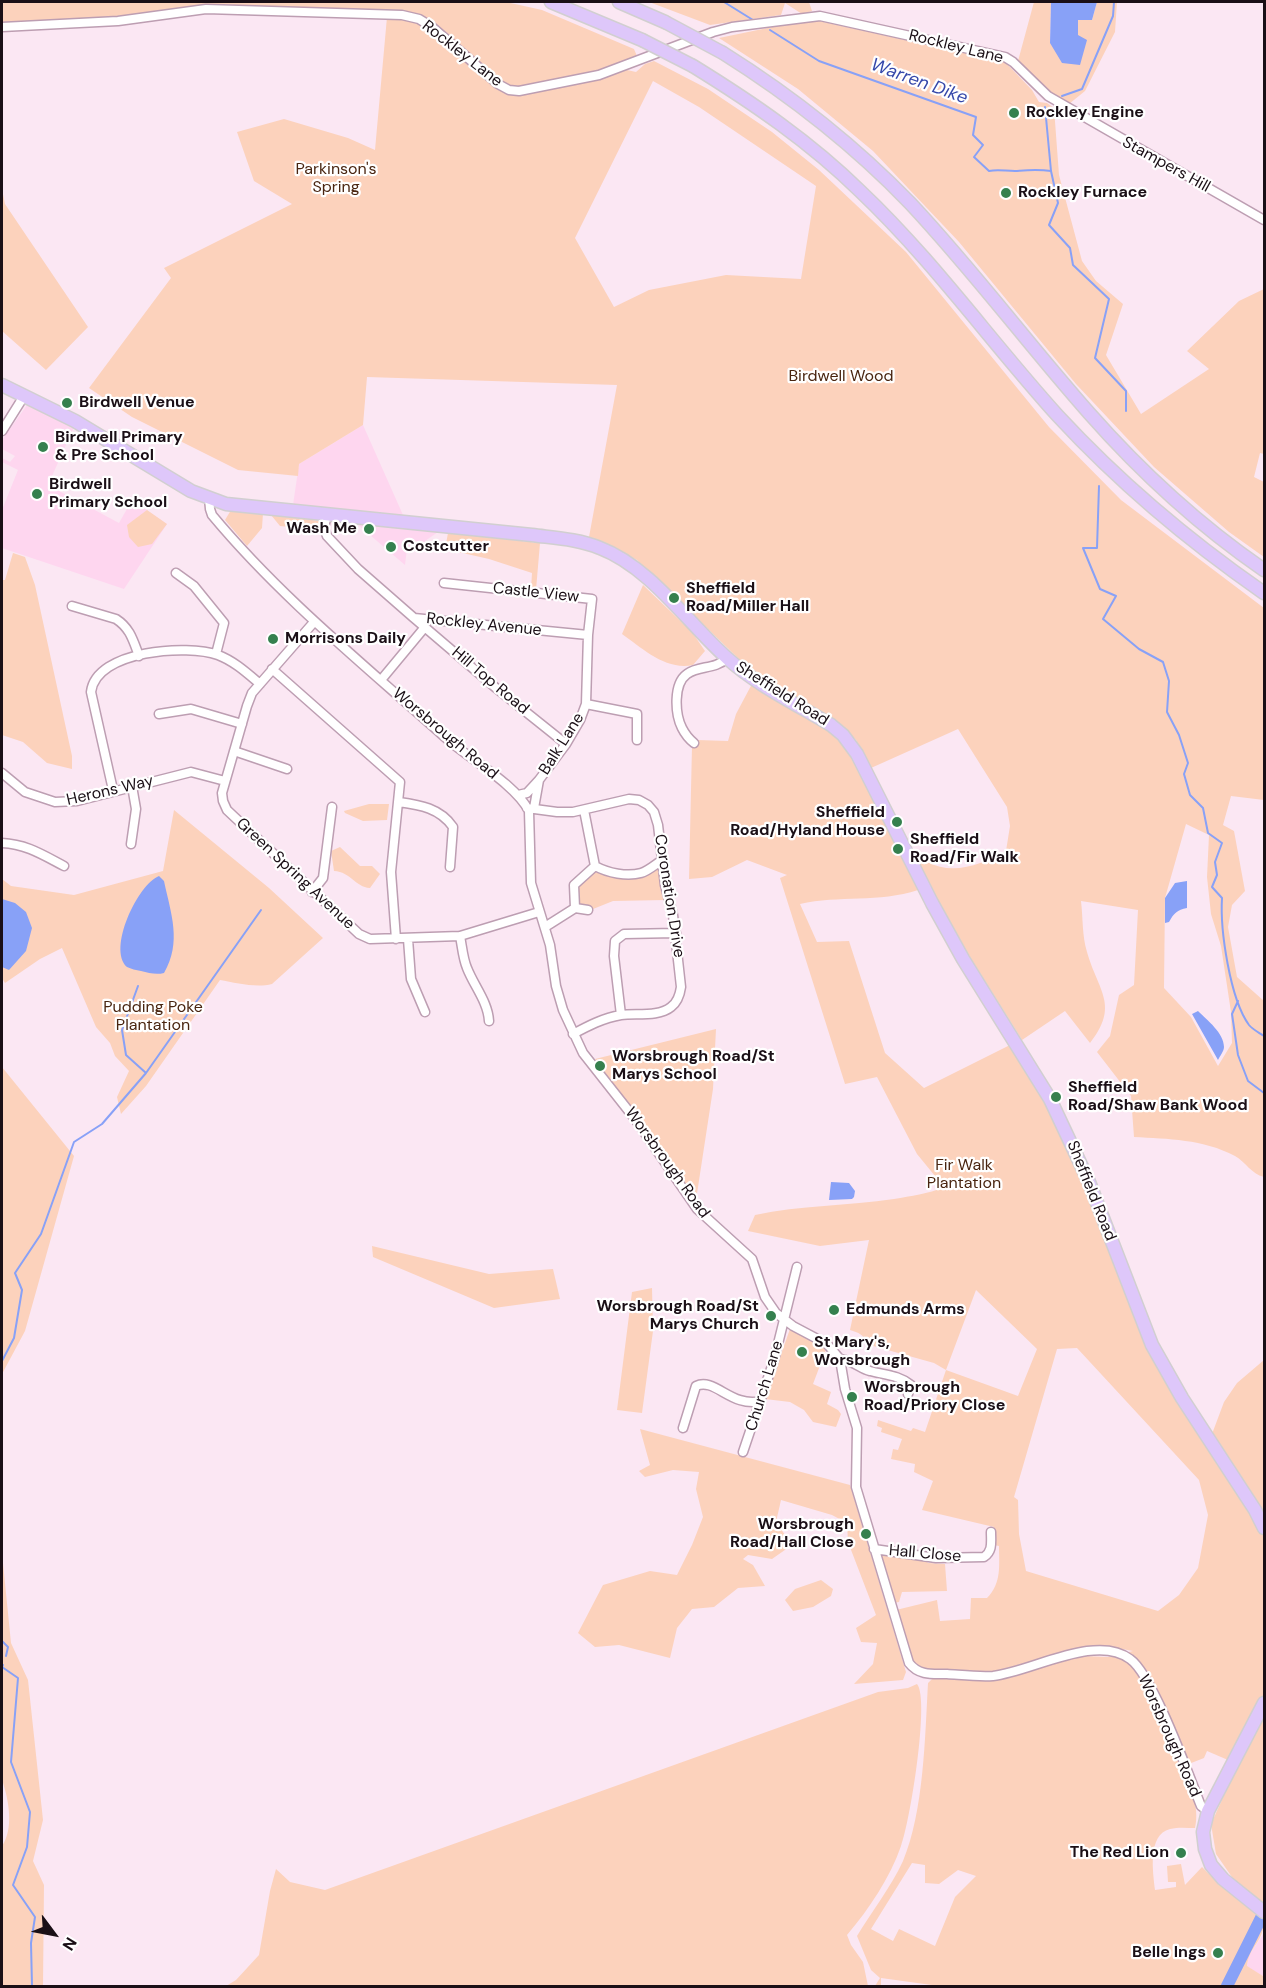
<!DOCTYPE html>
<style>
body{margin:0}
#map{position:relative;width:1266px;height:1988px;overflow:hidden;background:#fbe7f3;font-family:"DM Sans",sans-serif}
canvas{display:block}
.frame{position:absolute;inset:0;border:3px solid #1a0f16;pointer-events:none}
.north{position:absolute;left:24px;top:1904px;width:60px;height:60px;-webkit-text-stroke:4px #fff;paint-order:stroke;rotate:122deg;font-size:16px;font-weight:700;line-height:24px;text-align:center;color:#1a0f16}
.north::after{content:'';display:block;margin:auto;width:21px;height:27px;background:#1a0f16;clip-path:polygon(50% 0,100% 100%,50% 72%,0 100%)}
</style>
<div id="map">
<canvas width="1266" height="1988"></canvas>
<div class="frame"></div>
<div class="north">N</div>
</div>
<script>
const ctx = document.querySelector('canvas').getContext('2d');
ctx.lineJoin = 'round';
function fill(path, color) {
  ctx.fillStyle = color;
  ctx.fill(path, 'evenodd');
}
function stroke(path, color, width, dash) {
  ctx.strokeStyle = color;
  ctx.lineWidth = width;
  ctx.lineCap = dash ? 'butt' : 'round';
  ctx.setLineDash(dash || []);
  ctx.stroke(path);
}
function write(font, color, halo, rows, align = 'center') {
  ctx.font = font + ' "DM Sans",sans-serif';
  ctx.lineWidth = 4.5;
  ctx.setLineDash([]);
  ctx.textBaseline = 'middle';
  ctx.strokeStyle = halo;
  ctx.fillStyle = color;
  for (const [text, x, y, turn = 0] of rows) {
    ctx.save();
    ctx.translate(x, y);
    ctx.rotate((+turn || 0) * Math.PI / 180);
    ctx.textAlign = isNaN(turn) ? turn : align;
    if (halo) ctx.strokeText(text, 0, 0);
    ctx.fillText(text, 0, 0);
    ctx.restore();
  }
}
const built = new Path2D(`
 M27,405L74,427L48,485L119,523L132,500L167,524L124,589L2,548V510L18,470L2,462V458L10,462L15,456L2,449V440Z
 M363,425L403,515L293,505L299,464Z
 M356,523L438,532L425,541V548H407L405,565Z
 M1264,1933V1974L1263,1976L1247,1967L1248,1957Z`);
const green = new Path2D(`
 M2,2H506L542,10L634,49L637,56L594,73L515,87L501,81L446,32L423,17L402,11L207,4L144,14L75,19L2,22Z
 M649,2H809L812,11L802,14L785,3L781,15L710,25Z
 M1034,2H1051L1050,43L1078,35V20H1092L1097,2H1117L1115,32L1085,91L1069,104L1050,92L1018,61Z
 M387,17L403,19L422,25L505,93L523,95L602,79L627,70L636,72L645,64L654,61L708,89L772,132L819,170L906,252L1049,427L1121,500L1264,608V800L1231,796L1223,825L1234,831L1245,891L1232,905L1228,927L1237,977L1264,1001V1177C1251,1174 1246,1162 1235,1156C1203,1139 1168,1139 1134,1137L1131,1096L1097,1052L1110,1036L1119,995L1134,985L1138,910L1081,901C1083,917 1082,936 1087,952C1098,991 1120,1005 1090,1043L1065,1011L1022,1040L950,925L909,846C915,851 921,858 927,862C954,876 982,864 1006,851L1010,826L1007,807L958,729L871,768L856,740L843,727L744,664L637,560L589,537L617,385L367,377L363,425L299,464L298,476L238,470L132,417L89,388L171,278L164,268L292,204L254,181L237,132L284,119L348,138L375,150ZM653,81L699,107L816,186L801,279L726,275L649,290L614,307L575,238ZM1186,824L1209,835L1207,877L1211,914L1221,946L1231,1012L1232,1043L1218,1066L1191,1017L1164,988L1165,898Z
 M819,21L1005,62L1032,90L1039,102L1047,103L1054,108L1059,175L1082,261L1096,281L1123,304L1106,355L1141,414L1209,369L1187,351L1239,301L1264,289V454L1260,453L1254,477L1264,482V557L1229,532L1154,467L1076,384L959,242L873,151L798,89L719,38L782,25Z
 M2,189L5,204L88,327L46,370L2,331Z
 M147,510L167,524L152,544L138,547L129,537L127,525Z
 M231,510L263,513L262,528L247,546L225,520Z
 M271,515L320,521L319,530L280,526Z
 M448,533L540,543L536,590L531,589L532,573L489,559L445,549Z
 M13,553L25,557L35,585L72,756V769L47,763L23,742L2,735V580H5Z
 M643,585L692,632L705,651L693,665C666,671 642,648 622,634Z
 M753,682L827,728L843,742L918,890C879,903 839,895 800,904L817,942L849,941L885,1053L924,1088L1010,1045L1042,1096L1076,1166L1152,1354L1212,1434L1224,1402L1237,1383L1264,1360V1903L1234,1880L1216,1854L1211,1824L1235,1771L1228,1760L1207,1751L1204,1758L1181,1767C1190,1788 1200,1805 1195,1828C1187,1828 1178,1827 1170,1829C1147,1835 1153,1872 1155,1890L1176,1887V1882H1168L1167,1866L1181,1864L1185,1885L1202,1867L1223,1888L1264,1919C1264,1943 1249,1946 1247,1966L1263,1976L1264,1974V1986H939L881,1978V1986H875L880,1978L871,1970L857,1936C872,1911 891,1887 903,1861C924,1811 925,1736 928,1683L933,1678L1000,1679L1083,1656L1108,1657L1133,1651L1106,1646L1078,1648L993,1672L926,1670L912,1662L896,1610L937,1600L940,1621L970,1619L971,1598H987C1002,1583 999,1565 999,1546L994,1545V1527L922,1510L933,1481L914,1472L915,1464L891,1459L893,1449L898,1450L902,1439L881,1432L882,1428L877,1426L878,1420L911,1431L913,1428L925,1432L946,1370L934,1363L866,1344C865,1334 858,1333 850,1330L869,1240L820,1246L748,1231L755,1215C800,1205 848,1206 894,1199C911,1196 928,1194 944,1187L917,1154L877,1077L845,1084L780,878L787,875L747,860L712,877L689,879L692,746L697,740L728,741L736,714ZM976,1290L1037,1349L1018,1396L946,1370ZM1077,1348L1199,1480L1208,1515L1198,1568L1179,1595L1158,1611L1026,1571L1019,1534L1018,1500L1014,1497L1057,1349ZM912,1863L925,1865V1883L939,1884L958,1870L976,1876L955,1897L935,1946L899,1929L893,1941L871,1929Z
 M369,804H389L387,820L363,821L345,813L344,811Z
 M174,810L269,888L323,938L272,984C256,988 236,983 220,980L146,1086L121,1114L117,1097L129,1071L115,1056L110,1043L96,1027L62,948L40,959L5,983L2,978V879L11,886L74,895L163,871Z
 M340,847L360,866H372L380,874L370,888C355,887 351,872 334,871L331,851Z
 M660,867L665,900L613,901L593,909L591,907L582,905L577,901L576,890L594,872L619,878Z
 M716,1029L713,1089L696,1200L595,1059Z
 M2,1067L74,1156L25,1331L2,1374Z
 M372,1246L489,1274L553,1269L560,1299L494,1308L373,1257Z
 M652,1288L653,1331L642,1413L617,1410L632,1292Z
 M790,1329L827,1347L813,1384L831,1392L827,1404L838,1410L841,1414L836,1427L813,1422L804,1410L790,1402L765,1399Z
 M640,1429L850,1485L906,1672L903,1680L854,1684L873,1664L877,1643L861,1642L856,1628L876,1615L848,1542L847,1523L832,1515L781,1500L776,1522L792,1545L772,1559L748,1555L743,1559L753,1565L765,1586L738,1588L714,1607L692,1609L677,1628L670,1658L619,1645L595,1647L578,1633L603,1585L650,1571L677,1575L692,1545L703,1517L696,1489L699,1472L673,1470L645,1477L639,1471L650,1465Z
 M2,1553L11,1643L28,1680L43,1820L33,1861L44,1885L43,1986H2V1846C14,1829 9,1800 2,1780Z
 M885,1554L926,1560L928,1563L945,1564L947,1591L902,1592L899,1602L893,1603L880,1556Z
 M821,1580L833,1589L831,1596L813,1607L793,1611L785,1600L795,1589Z
 M917,1684C930,1699 910,1823 901,1846C890,1878 869,1909 847,1935L851,1945L863,1962L868,1986H226L236,1980L259,1955L270,1891L276,1869L290,1882L325,1890L878,1692L908,1688Z`);
const water = new Path2D(`
 M1051,2H1097L1092,20H1078V35L1087,40L1080,65L1062,63L1050,43Z
 M159,876L164,881C171,914 182,942 164,973C156,975 149,973 141,971C136,970 131,969 127,967C107,949 138,884 159,876Z
 M1187,881V908C1177,910 1174,913 1169,922L1165,923V898L1175,883Z
 M2,899L15,903L26,912L32,928L26,951L9,970L2,967Z
 M1198,1011C1207,1020 1224,1033 1224,1047C1224,1051 1220,1056 1218,1060L1192,1014Z
 M831,1182L849,1183L855,1191L854,1197L852,1199L829,1200Z`);
const stream = new Path2D(`
 M724,2L753,20
 M770,30L819,61L976,117L973,135L983,145L974,157L989,171C998,169 1005,171 1015,171C1029,170 1037,169 1051,171
 M1062,96L1082,89L1113,16L1114,2
 M1045,107L1051,171L1058,203L1049,225L1070,248L1073,265L1109,299L1095,358L1126,391V411
 M1099,486L1097,548H1083L1100,589L1116,596L1103,619L1139,649L1163,662L1169,681L1167,712L1179,735L1188,763L1184,774L1190,795L1203,808L1208,833L1222,843L1215,862L1217,875L1212,887L1222,898C1220,930 1230,999 1249,1025C1253,1030 1260,1033 1264,1036
 M138,986L122,1030L126,1055L146,1073
 M1238,1001L1232,1014L1238,1055L1248,1081L1264,1093
 M2,1361L14,1338L22,1290L15,1273L41,1234L74,1142L102,1124L146,1073L261,910
 M2,1451V1453
 M2,1641L8,1647L6,1656
 M3,1665L2,1667L18,1678L11,1762L30,1812L27,1847L13,1885L35,1917L31,1943L32,1986`);
const river = new Path2D(`
 M1227,1986L1264,1912`);
const minor = new Path2D(`
 M2,27L118,21L206,9L402,15L419,19L432,27L498,84L509,90L519,91L599,75L713,32L732,27L820,16L1005,57L1013,62L1048,96L1264,220
 M2,431L24,396
 M209,498L210,509L212,515C282,599 366,666 447,739C471,760 515,784 529,811L531,883L550,945L556,986L563,1010L583,1053L635,1119L697,1209L752,1259L765,1297L776,1313L793,1326L827,1344L840,1359L845,1389L857,1428L856,1487L909,1663C919,1676 933,1674 947,1674C962,1675 978,1677 993,1676C1031,1672 1096,1633 1130,1659C1153,1675 1189,1776 1201,1806L1208,1811
 M327,514L324,528L327,536L358,569L414,618L588,635
 M176,573L194,586L224,623L216,654
 M444,583L592,599L588,635L586,704L580,720L566,744L539,780
 M72,606L116,619C130,628 133,640 139,656
 M414,618L496,688L566,744
 M314,622L252,693L247,706L222,793L223,801L227,810L359,934L370,939L460,936L539,912
 M272,669L400,782L391,872L396,939
 M381,680L425,627
 M586,704L637,714V740
 M159,714L191,709L242,724
 M694,743C689,739 685,734 682,728C675,714 673,684 687,674C699,665 715,670 727,658
 M234,751L287,769
 M2,773L25,792L55,802L77,801L191,772L225,781
 M113,790L91,692C96,650 188,644 218,655C234,661 247,673 260,684
 M518,795L527,793L539,780L534,808
 M399,802C420,805 440,808 453,827L450,867
 M527,808L557,812H573L629,799L639,800L648,805L654,812L658,825L665,885L673,915L681,987C680,994 678,1002 671,1007C659,1017 636,1013 621,1015C603,1018 588,1026 573,1034
 M584,810L595,866C608,873 627,877 641,873C648,871 656,864 662,860
 M2,843C26,844 43,855 64,866
 M131,844L136,809L132,786
 M312,892L323,878L332,807
 M575,908L574,885L595,866
 M575,908L588,910
 M545,927L575,908
 M460,936C462,946 463,959 467,968C474,986 488,1002 489,1021
 M408,939L411,979L425,1012
 M621,1015L614,956L615,941L624,934L676,933
 M840,1359C855,1361 860,1369 870,1371C885,1375 899,1375 911,1385L908,1394
 M683,1428L696,1386C715,1377 731,1408 761,1401
 M743,1452L774,1360L797,1267
 M874,1549L936,1558L984,1557C993,1551 991,1542 991,1532`);
const highway = new Path2D(`
 M551,2L642,40
 M619,2L665,22
 M723,53C793,97 853,144 910,203C973,270 1028,344 1089,413C1141,472 1200,526 1264,570
 M693,66C753,103 810,142 860,191C933,260 991,342 1058,416C1120,483 1189,541 1264,593
 M2,385L75,421L191,491L226,504L532,535C555,538 578,539 600,548C650,567 688,623 727,658C755,684 798,705 831,725L843,735L857,754L932,903L963,959L1050,1099L1089,1182L1152,1345L1182,1398L1255,1510L1264,1528
 M1264,1703L1208,1811L1203,1832L1205,1849L1211,1865L1223,1879L1264,1912`);
const highwayBridge = new Path2D(`
 M665,22L723,53
 M642,40L693,66`);
const markers = [
 [1014,113,6,"#35804e"],
 [1006,193,6,"#35804e"],
 [67,403,6,"#35804e"],
 [43,447,6,"#35804e"],
 [37,494,6,"#35804e"],
 [369,529,6,"#35804e"],
 [391,547,6,"#35804e"],
 [674,598,6,"#35804e"],
 [273,639,6,"#35804e"],
 [897,822,6,"#35804e"],
 [898,849,6,"#35804e"],
 [600,1066,6,"#35804e"],
 [1056,1097,6,"#35804e"],
 [834,1310,6,"#35804e"],
 [771,1316,6,"#35804e"],
 [802,1352,6,"#35804e"],
 [852,1397,6,"#35804e"],
 [866,1534,6,"#35804e"],
 [1181,1853,6,"#35804e"],
 [1218,1953,6,"#35804e"]
];
const streetNames = [
 ["Rockley Lane",956,47,14],
 ["Rockley Lane",462,54,38],
 ["Stampers Hill",1166,165,29],
 ["Castle View",536,593,6],
 ["Rockley Avenue",484,625,6],
 ["Hill Top Road",490,681,40],
 ["Sheffield Road",782,694,32],
 ["Worsbrough Road",445,734,40],
 ["Balk Lane",562,744,-58],
 ["Herons Way",110,791,-13],
 ["Green Spring Avenue",295,874,43],
 ["Coronation Drive",669,896,81],
 ["Worsbrough Road",667,1163,54],
 ["Sheffield Road",1091,1191,68],
 ["Church Lane",765,1386,-73],
 ["Hall Close",925,1554,5],
 ["Worsbrough Road",1169,1736,66]
];
const poiNames = [
 ["Rockley Engine",1026,113],
 ["Rockley Furnace",1018,193],
 ["Birdwell Venue",79,403],
 ["Birdwell Primary",55,438],
 ["& Pre School",55,456],
 ["Birdwell",49,485],
 ["Primary School",49,503],
 ["Wash Me",357,529,"right"],
 ["Costcutter",403,547],
 ["Sheffield",686,589],
 ["Road/Miller Hall",686,607],
 ["Morrisons Daily",285,639],
 ["Sheffield",885,813,"right"],
 ["Road/Hyland House",885,831,"right"],
 ["Sheffield",910,840],
 ["Road/Fir Walk",910,858],
 ["Worsbrough Road/St",612,1057],
 ["Marys School",612,1075],
 ["Sheffield",1068,1088],
 ["Road/Shaw Bank Wood",1068,1106],
 ["Worsbrough Road/St",759,1307,"right"],
 ["Marys Church",759,1325,"right"],
 ["Edmunds Arms",846,1310],
 ["St Mary's,",814,1343],
 ["Worsbrough",814,1361],
 ["Worsbrough",864,1388],
 ["Road/Priory Close",864,1406],
 ["Worsbrough",854,1525,"right"],
 ["Road/Hall Close",854,1543,"right"],
 ["The Red Lion",1169,1853,"right"],
 ["Belle Ings",1206,1953,"right"]
];
const parkNames = [
 ["Parkinson's",336,170],
 ["Spring",336,188],
 ["Birdwell Wood",841,377],
 ["Pudding Poke",153,1008],
 ["Plantation",153,1026],
 ["Fir Walk",964,1166],
 ["Plantation",964,1184]
];
const waterNames = [
 ["Warren Dike",919,82,20]
];
fill(built, '#fed6ef');
fill(green, '#fcd2bc');
fill(water, '#88a1f7');
stroke(stream, '#88a1f7', 2);
stroke(river, '#88a1f7', 12);
stroke(minor, '#bd9eb2', 11);
stroke(highway, '#d1cfd0', 15);
stroke(minor, '#fff', 8);
stroke(highway, '#dec7fa', 12);
stroke(highwayBridge, '#d1cfd0', 15, []);
stroke(highwayBridge, '#dec7fa', 12);
for (const [x, y, r, color] of markers) {
  const dot = new Path2D();
  dot.arc(x, y, r, 0, 2 * Math.PI);
  ctx.fillStyle = color;
  ctx.fill(dot);
  stroke(dot, '#fff', 2);
}
write('16px', '#1a0f16', '#fff', streetNames);
write('bold 16px', '#1a0f16', '#fff', poiNames, 'left');
write('16px', '#492510', '#fff', parkNames);
write('italic 18px', '#3648aa', '#fff', waterNames);
</script>
